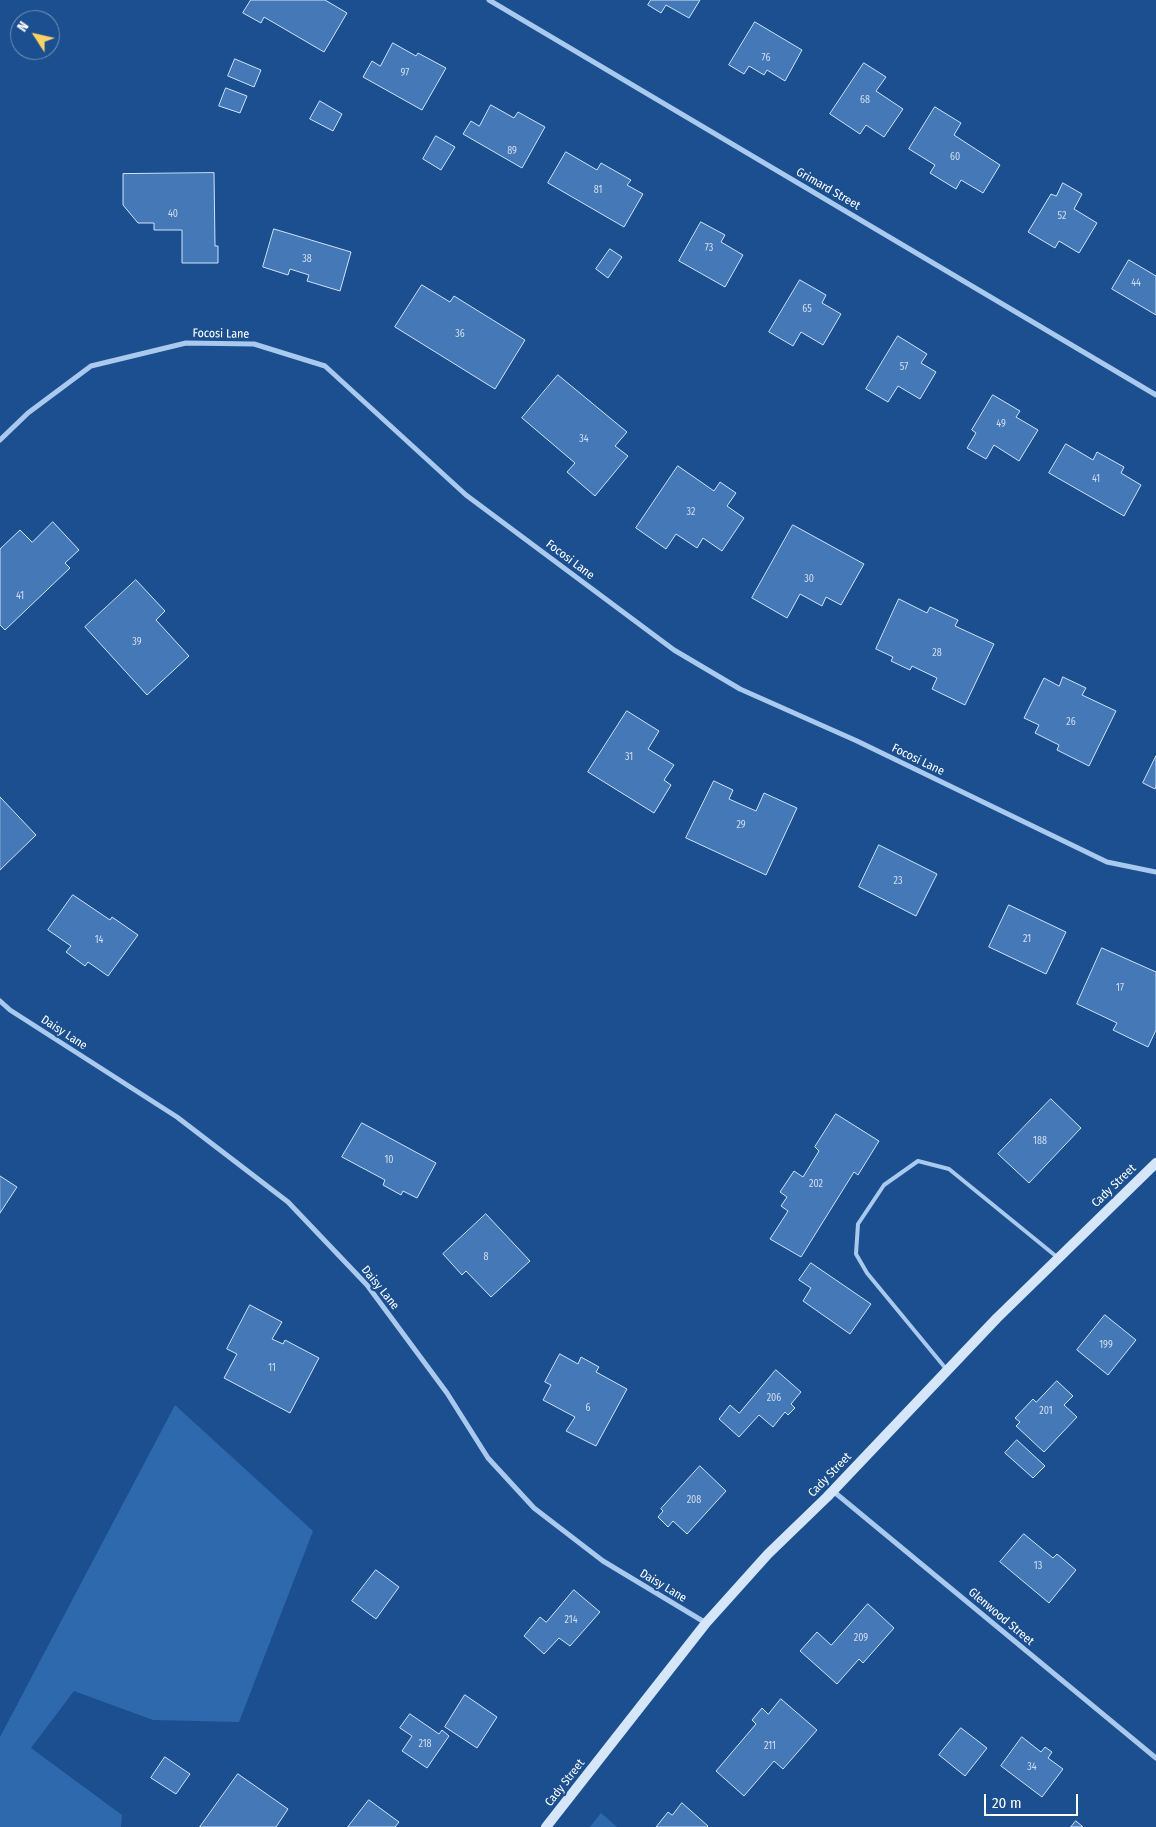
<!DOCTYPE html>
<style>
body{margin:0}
#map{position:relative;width:1156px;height:1827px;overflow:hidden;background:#1b4f8f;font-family:"Fira Sans Condensed",sans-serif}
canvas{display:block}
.north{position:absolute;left:10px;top:10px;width:50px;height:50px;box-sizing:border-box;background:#1b4f8f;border:1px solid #7695bc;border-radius:50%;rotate:305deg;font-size:14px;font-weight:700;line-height:20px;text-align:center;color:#fff}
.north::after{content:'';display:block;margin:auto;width:18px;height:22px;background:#ffd166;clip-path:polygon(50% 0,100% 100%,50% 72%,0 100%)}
.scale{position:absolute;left:984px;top:1794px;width:94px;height:22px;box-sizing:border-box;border:2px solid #fff;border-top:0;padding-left:6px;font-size:15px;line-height:18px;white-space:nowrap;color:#fff;-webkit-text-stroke:4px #1b4f8f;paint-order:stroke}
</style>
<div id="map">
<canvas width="1156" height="1827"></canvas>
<div class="north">N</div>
<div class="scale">20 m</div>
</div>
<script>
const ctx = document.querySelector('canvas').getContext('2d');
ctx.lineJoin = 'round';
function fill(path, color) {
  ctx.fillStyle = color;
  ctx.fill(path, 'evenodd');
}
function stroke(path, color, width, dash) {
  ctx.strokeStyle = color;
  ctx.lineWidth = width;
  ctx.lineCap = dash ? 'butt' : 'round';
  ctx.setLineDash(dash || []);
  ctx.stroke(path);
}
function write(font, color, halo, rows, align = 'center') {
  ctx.font = font + ' "Fira Sans Condensed",sans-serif';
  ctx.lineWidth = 4.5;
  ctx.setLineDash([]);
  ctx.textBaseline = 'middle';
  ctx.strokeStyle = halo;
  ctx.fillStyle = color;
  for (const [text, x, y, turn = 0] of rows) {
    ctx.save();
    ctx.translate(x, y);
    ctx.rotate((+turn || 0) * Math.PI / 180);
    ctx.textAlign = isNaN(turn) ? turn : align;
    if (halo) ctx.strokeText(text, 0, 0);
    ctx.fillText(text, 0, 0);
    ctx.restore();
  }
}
const green = new Path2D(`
 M175,1405L313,1531L239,1722L153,1720L74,1691L31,1748L122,1815L121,1827H0V1737Z
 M601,1813L617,1827H590Z`);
const building = new Path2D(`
 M251,0H325L347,13L324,52L264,17L261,23L243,13Z
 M651,0H700L689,18L666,5L661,13L648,5Z
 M755,22L802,50L785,81L767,70L764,75L749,66L744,74L729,65Z
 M393,43L416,56L418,53L446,68L422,110L363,77L372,61L380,66Z
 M235,59L261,70L254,87L228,76Z
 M864,63L886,77L876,91L903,109L884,137L866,125L860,134L830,114Z
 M226,88L247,96L240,113L219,106Z
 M320,101L342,114L333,131L310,119Z
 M491,105L514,118L518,112L545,127L522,168L463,134L471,121L479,126Z
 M935,107L961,123L954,135L1000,165L983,193L961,180L956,189L930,173L935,165L909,149Z
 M436,136L455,147L441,170L423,159Z
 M566,152L597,170L601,163L631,180L627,185L643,194L624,227L548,183Z
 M214,173L215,246H218V263H182V230H154V223H138L123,205V174Z
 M1063,183L1082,194L1074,209L1097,223L1079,253L1059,241L1055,248L1028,232L1051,194L1056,196Z
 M701,222L725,235L721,242L743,255L725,287L679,261Z
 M274,229L351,252L340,291L307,281L309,275L290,269L288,275L263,267Z
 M610,249L622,257L608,278L596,269Z
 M1129,260L1156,276V315L1112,289Z
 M800,280L826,295L822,303L841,314L823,345L801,332L793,346L769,332Z
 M422,285L450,302L454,296L525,340L495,389L395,327Z
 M898,336L927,354L921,363L936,372L920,399L898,386L888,402L866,389Z
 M558,375L627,432L615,446L628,456L595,496L567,472L575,463L522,418Z
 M993,395L1020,411L1016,417L1038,430L1019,461L994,445L986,459L967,448L976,433L972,430Z
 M1066,444L1093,460L1097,452L1124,467L1121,473L1141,485L1124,516L1049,473Z
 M678,466L714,491L720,482L736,493L727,506L744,518L722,551L703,538L697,548L676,534L666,549L636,528Z
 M53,522L79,550L65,563L70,568L5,630L0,625V549L20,530L32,542Z
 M793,525L864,564L841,605L826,597L822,606L800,594L787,618L752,598Z
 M136,580L165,611L156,620L189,656L147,695L85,627Z
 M899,599L927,613L930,607L958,620L955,626L994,644L965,705L932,689L937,678L912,666L910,670L891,661L893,657L876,649Z
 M1063,677L1086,688L1082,695L1116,711L1089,766L1057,750L1059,745L1035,733L1039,725L1024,718L1044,678L1059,686Z
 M627,711L659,731L648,749L674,765L664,780L671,785L654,813L588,772Z
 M1156,756V786L1155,789L1143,783Z
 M714,781L733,790L729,799L756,811L764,793L797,808L766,875L686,838Z
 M0,797L36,835L0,870Z
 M879,845L937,874L916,916L859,887Z
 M73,895L110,920L112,917L138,935L108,976L88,962L85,966L66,952L71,946L48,930Z
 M1009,905L1066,932L1046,974L989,947Z
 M1102,948L1156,972V1030L1148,1047L1113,1030L1117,1023L1077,1004Z
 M1051,1099L1081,1128L1029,1183L998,1154Z
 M836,1114L879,1141L858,1175L854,1172L801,1257L770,1239L788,1211L781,1206L787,1197L780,1192L794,1171L803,1177L819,1151L815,1147Z
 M362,1123L436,1163L417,1198L403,1191L401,1195L383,1185L385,1180L342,1157Z
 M0,1176L17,1187L0,1213Z
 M486,1214L530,1261L491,1297L466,1271L462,1275L443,1254Z
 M811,1263L871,1304L850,1334L803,1301L811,1288L799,1280Z
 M250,1305L282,1322L272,1339L283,1344L285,1340L319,1358L290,1413L224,1378L237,1354L227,1349Z
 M1105,1315L1136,1340L1108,1375L1077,1350Z
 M560,1354L578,1364L581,1357L599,1367L596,1372L627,1389L596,1446L566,1431L575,1417L543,1400L551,1385L545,1382Z
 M776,1370L801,1392L791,1404L795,1408L788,1415L785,1412L773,1427L759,1415L739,1437L719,1419L730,1405L739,1413Z
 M1057,1381L1073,1396L1064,1405L1077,1417L1044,1452L1016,1426L1020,1422L1015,1418L1033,1399L1036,1402Z
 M1017,1440L1045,1466L1033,1478L1005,1453Z
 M700,1466L726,1491L687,1534L673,1521L668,1527L658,1517L663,1511L661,1509Z
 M1024,1534L1053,1558L1057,1554L1076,1570L1049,1603L1000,1562Z
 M376,1570L399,1587L376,1619L352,1601Z
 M574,1590L600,1612L570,1646L559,1638L544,1654L524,1636L540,1617L546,1622Z
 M868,1604L894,1628L863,1663L859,1659L837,1684L800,1651L817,1632L831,1645Z
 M465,1695L497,1717L477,1748L445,1727Z
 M781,1699L817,1730L783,1769L774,1761L744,1796L716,1771L756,1724L752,1720L762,1708L768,1714Z
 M410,1714L439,1734L442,1730L449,1736L427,1768L402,1751L412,1736L400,1728Z
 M961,1728L987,1748L965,1776L939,1755Z
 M1022,1737L1041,1752L1045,1747L1052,1752L1048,1758L1063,1769L1042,1797L1001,1766Z
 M165,1757L190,1774L176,1794L151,1778Z
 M238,1774L288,1809L276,1827H200Z
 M369,1800L399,1822L395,1827H348Z
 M682,1803L708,1826L707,1827H656L668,1812L672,1815Z
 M1076,1821L1083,1827H1071Z`);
const lane = new Path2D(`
 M947,1370L867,1273L856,1254L858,1224L884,1185L918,1161L949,1169L1057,1257`);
const street = new Path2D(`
 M489,0L1156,395
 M0,440L28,413L91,366L186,343L254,344L325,366L466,495L674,650L740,689L857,741L1107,862L1156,872
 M0,1001L10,1010L177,1117L288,1202L367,1285L447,1393L488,1458L534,1508L603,1561L706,1623
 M833,1491L1156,1758`);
const secondary = new Path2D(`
 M546,1827L706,1623L768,1554L827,1497L997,1318L1156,1163`);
const numberNames = [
 ["76",766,58],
 ["97",405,73],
 ["68",865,100],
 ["89",512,151],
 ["60",955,157],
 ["81",598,190],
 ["40",173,214],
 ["52",1062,216],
 ["73",709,248],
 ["38",307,259],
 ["44",1136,283],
 ["65",807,309],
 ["36",460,334],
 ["57",904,367],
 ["49",1001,424],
 ["34",584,439],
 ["41",1096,479],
 ["32",691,512],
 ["30",809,579],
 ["41",20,596],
 ["39",137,642],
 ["28",937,653],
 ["26",1071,722],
 ["31",629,757],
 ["29",741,825],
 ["23",898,881],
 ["21",1027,939],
 ["14",99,940],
 ["17",1120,988],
 ["188",1040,1141],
 ["10",389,1160],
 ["202",816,1184],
 ["8",486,1257],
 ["199",1106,1345],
 ["11",272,1368],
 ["206",774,1398],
 ["6",588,1408],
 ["201",1046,1411],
 ["208",694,1500],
 ["13",1038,1566],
 ["214",571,1620],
 ["209",861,1638],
 ["218",425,1744],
 ["211",770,1746],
 ["34",1032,1767]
];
const streetNames = [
 ["Grimard Street",828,189,30],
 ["Focosi Lane",221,334,1],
 ["Focosi Lane",570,560,37],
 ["Focosi Lane",918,760,26],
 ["Daisy Lane",64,1033,33],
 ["Cady Street",1114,1186,-44],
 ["Daisy Lane",380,1288,51],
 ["Cady Street",830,1475,-46],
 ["Daisy Lane",663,1586,31],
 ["Glenwood Street",1001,1617,40],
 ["Cady Street",565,1783,-52]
];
fill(green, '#2e69ad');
fill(building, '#4478b7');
stroke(building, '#cfe3fa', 1);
stroke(lane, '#a9c9ee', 4);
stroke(street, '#a9c9ee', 5);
stroke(secondary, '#d6e6fa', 10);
write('10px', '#d0dded', null, numberNames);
write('12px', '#fff', '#1b4f8f', streetNames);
</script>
